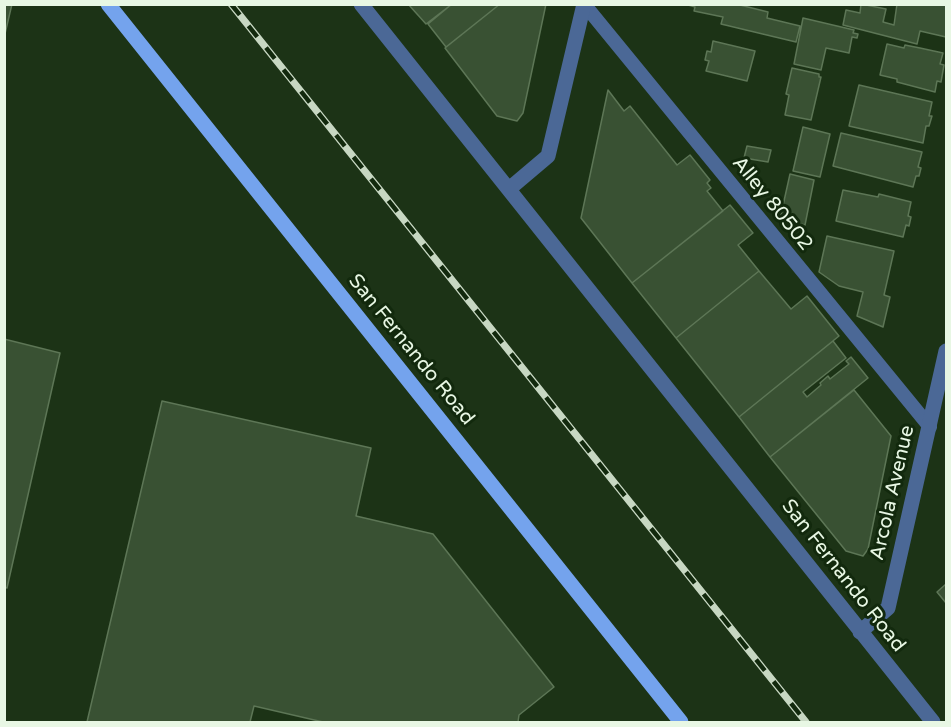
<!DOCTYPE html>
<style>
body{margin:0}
#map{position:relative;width:951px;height:727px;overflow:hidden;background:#1c3316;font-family:"Varela Round",sans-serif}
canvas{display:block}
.frame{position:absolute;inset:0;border:6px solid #e8f7e4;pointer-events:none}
</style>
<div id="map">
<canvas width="951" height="727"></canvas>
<div class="frame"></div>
</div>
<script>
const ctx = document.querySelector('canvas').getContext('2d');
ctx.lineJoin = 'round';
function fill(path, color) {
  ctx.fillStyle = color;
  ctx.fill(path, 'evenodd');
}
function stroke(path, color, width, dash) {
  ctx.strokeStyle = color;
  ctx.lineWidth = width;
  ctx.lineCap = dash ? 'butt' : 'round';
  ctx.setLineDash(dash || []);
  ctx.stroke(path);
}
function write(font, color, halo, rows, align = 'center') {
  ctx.font = font + ' "Varela Round",sans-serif';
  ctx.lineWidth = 6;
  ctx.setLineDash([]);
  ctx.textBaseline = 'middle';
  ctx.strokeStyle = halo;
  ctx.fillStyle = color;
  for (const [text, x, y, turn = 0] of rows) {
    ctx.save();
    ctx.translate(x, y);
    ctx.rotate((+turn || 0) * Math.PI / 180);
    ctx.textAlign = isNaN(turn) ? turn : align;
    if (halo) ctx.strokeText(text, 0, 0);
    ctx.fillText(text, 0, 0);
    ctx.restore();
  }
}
const building = new Path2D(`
 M4,4H12L4,38Z
 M408,4H452L426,24Z
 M452,4H500L446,47L428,24Z
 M500,4H546L523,113L517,121L497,116L445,48Z
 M685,4H736L768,12L767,18L800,26L796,42L721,24L723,17L694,11L695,7Z
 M861,4L886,9L883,22L894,25L897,4L946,5V37L920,31L917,44L843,25L846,10L860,13Z
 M803,18L854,30L853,33L858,34L857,38L852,37L849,53L826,48L821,70L794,64Z
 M713,41L755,51L747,81L706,71L709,61L705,60L707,51L711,52Z
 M887,44L904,48L905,45L920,48L943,53L940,64L944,65L941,82L937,81L935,92L897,82V79L880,75Z
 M792,68L819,74V77H821L811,120L785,115L789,95L786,94Z
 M859,85L932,102L929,116H932L929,126H926L923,143L849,126Z
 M608,90L624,111L630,106L677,165L690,155L710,180L707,183L711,188L707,191L723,211L632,283L581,218Z
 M803,127L830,134L820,177L793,171Z
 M841,133L922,152L918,167L921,168L919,176H916L913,187L833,166Z
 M747,146L771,150L768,162L744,158Z
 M790,174L814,180L805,225L780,219Z
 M843,190L878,197L879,194L911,202L908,216L911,217L909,226L906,225L903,237L836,221Z
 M730,205L753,233L738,245L759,271L676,338L632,283Z
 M827,236L894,251L884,295L890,297L883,327L857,316L863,292L839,286L819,272Z
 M759,271L791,309L807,296L839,336L739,417L676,338Z
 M4,339L60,353L7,588L4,587Z
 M833,341L846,358L803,392L807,397L821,385L820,383L828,376L830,379L849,364L846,361L851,357L868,378L770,457L739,417Z
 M854,390L891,436L868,549L863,556L846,551L770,457Z
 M162,401L371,448L356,516L433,534L554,687L519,715L518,722H323L254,706L250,722H87Z
 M946,584V603L937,592Z`);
const lane = new Path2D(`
 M584,4L930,427`);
const street = new Path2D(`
 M361,4L933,722
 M509,189L548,156L584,4
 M860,632L888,608L946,351`);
const primary = new Path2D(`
 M108,4L681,722`);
const rail = new Path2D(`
 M231,4L806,722`);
const streetNames = [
 ["Alley 80502",772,204,51],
 ["San Fernando Road",411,350,51],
 ["Arcola Avenue",893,493,-77],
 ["San Fernando Road",843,576,52]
];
fill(building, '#395133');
stroke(building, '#5d7656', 1.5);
stroke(lane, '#4b6896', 14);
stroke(street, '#4b6896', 15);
stroke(primary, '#74a3ed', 15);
stroke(rail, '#c7d7c2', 7);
stroke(rail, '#12290d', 4.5, [14]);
write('20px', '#e8f7e4', '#12290d', streetNames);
</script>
